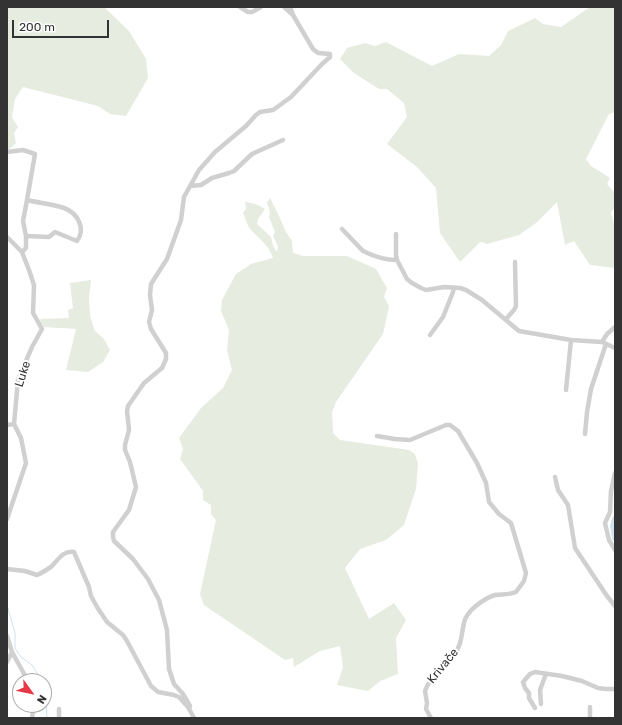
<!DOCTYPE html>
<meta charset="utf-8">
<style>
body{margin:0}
#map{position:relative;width:622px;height:725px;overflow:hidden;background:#fff;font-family:Rubik,sans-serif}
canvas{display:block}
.frame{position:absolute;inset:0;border:8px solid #333;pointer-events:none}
.north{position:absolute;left:12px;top:673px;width:40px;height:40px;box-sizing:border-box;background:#fff;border:1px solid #adadad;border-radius:50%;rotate:123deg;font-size:11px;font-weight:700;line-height:16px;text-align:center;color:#333}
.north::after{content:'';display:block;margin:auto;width:14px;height:18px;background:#e63946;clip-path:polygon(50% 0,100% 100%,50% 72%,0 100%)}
.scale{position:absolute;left:12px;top:20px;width:97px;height:18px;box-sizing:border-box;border:2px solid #333;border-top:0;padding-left:5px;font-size:12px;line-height:14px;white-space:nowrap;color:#333;-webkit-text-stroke:3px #fff;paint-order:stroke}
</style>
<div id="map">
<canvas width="622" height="725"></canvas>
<div class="frame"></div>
<div class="north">N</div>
<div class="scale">200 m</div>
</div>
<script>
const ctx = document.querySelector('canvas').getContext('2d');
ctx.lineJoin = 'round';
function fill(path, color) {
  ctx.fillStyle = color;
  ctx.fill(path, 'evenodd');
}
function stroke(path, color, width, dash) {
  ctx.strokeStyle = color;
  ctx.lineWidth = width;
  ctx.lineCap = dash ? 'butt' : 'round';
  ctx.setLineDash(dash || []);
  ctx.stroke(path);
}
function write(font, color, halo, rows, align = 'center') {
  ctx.font = font + ' Rubik,sans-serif';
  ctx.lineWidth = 4;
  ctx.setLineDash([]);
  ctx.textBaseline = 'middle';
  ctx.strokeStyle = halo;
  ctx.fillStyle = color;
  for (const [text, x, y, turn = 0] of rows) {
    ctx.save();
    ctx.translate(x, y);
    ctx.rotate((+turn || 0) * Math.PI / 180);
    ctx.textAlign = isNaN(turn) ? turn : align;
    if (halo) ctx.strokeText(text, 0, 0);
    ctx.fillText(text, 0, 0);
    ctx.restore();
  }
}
const green = new Path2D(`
 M7,7H104L129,31L146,59L148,78L126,116L110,114L98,106L23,87L15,99L12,117L18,127L14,133L16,143L7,151Z
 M590,7H615V112L609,114L586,159L591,166L610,178L607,184L615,193V208L611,212L615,228V268L590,265L574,241L565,245L557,202L536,223L519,235L487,244L482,242H480L460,262L440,233L436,188L417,167L387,144L407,117L404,103L387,89H379L354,73L340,59L347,48L365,43L375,46L386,42L432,66L459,54L489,56L501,45L508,31L535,18L543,24L561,27Z
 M270,198L278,214L286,232L292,241L293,253L303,256H347L376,269L387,288L384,297L389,306L383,334L336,402L332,412L333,433L340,440L409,450L415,454L418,464L416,489L404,525L386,540L360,549L345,568L369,619L394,603L406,620L396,638L398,674L380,681L368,691L337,685L343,667L340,646L320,651L294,667L293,658L285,660L204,605L200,594L216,520L211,514V505L203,500V491L180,459L183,449L179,438L201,408L223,388L232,370L227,350L229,330L221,311L222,300L236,274L251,264L273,258C269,245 260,240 251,230C248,228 245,217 243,213L246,209L245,202L256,204L265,209L258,219L257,224L271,237L273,246L277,252L278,246L273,236L275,232L269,217L270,213L267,202Z
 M91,280L89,298L90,316L95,331L104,339L110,350L103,362L88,372L66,370L76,329L44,327L40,321L41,319L69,318L68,310L73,308L70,283Z`);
const stream = new Path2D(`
 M7,605L15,633V648L21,657L32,665L42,681
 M44,692L46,702L47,718`);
const river = new Path2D(`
 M615,519L613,526L615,538`);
const minor = new Path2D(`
 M240,7L248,12H252L261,7
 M284,7L293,15
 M7,152L23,150L35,154L27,200C39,203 52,204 64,208C78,213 86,229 77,241L55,232L49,237L26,236
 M190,186L201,185L212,178L229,173L234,171L252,154L283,140
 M342,229L363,251C373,256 386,260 397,260
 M396,234V255L397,260L407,279L412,283L421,288L426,290L444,287L460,288L466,290L482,300L519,331L571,340L602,342L615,348
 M7,237L22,252L29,270L34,285L33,313L42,329L32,347L18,380L14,424L21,438L26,463L7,519
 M22,252L26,248V236L23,221L27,200
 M506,319L514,310L516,306L515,262
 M430,335L443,317L453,292L454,288
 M602,342L607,334L615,327
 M566,390L571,340
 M7,425L14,424
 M585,434L587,412L591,389L606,344
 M377,436L395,439L410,440L446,425H450L458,431L477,463L486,483L489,502L499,514L511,523L526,573L524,581L516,592C509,595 502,594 495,595C483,599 466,611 464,623C461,636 462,644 454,655C445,667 430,676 425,691L427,703L426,709L431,718
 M615,473L611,491L610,512L605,523L609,540L615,550
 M555,477L558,490L568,505L575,548L607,596L615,606
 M7,569L25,571L37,575C42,573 46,570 51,567C58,560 63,550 74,552L89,587L91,596L97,607L107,622L123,635L127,641L151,686L158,692L174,695L179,697L188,707L194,718
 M7,636L12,652L28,681
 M7,662L12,652
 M541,704L540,690L546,674
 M535,708L529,698V693L525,688L523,682L530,674L535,672L562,676L582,681L598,688L606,689H615
 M59,709V718
 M189,709L190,706L183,694L174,684L169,669L167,630L159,600L148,579L133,559L114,541L113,537V532L129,510L136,487L130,462L125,450V445L129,430L127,411L128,406L144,383L162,368L166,359V353L151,329L149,322L152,310L150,295L151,284L167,259L181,220L184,197L199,170L215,152L246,126L256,115L260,112L273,110L291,97L322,64L330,57V54L318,53L313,49L293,15L290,7
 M32,718L34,705
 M590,718V707`);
const streetNames = [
 ["Luke",23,374,-72],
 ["Krivače",443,666,-51]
];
fill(green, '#e6ecdf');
stroke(stream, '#cfe2ee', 1);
stroke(river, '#cfe2ee', 6);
stroke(minor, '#d0d0d0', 4.5);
write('12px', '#333', '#fff', streetNames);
</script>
